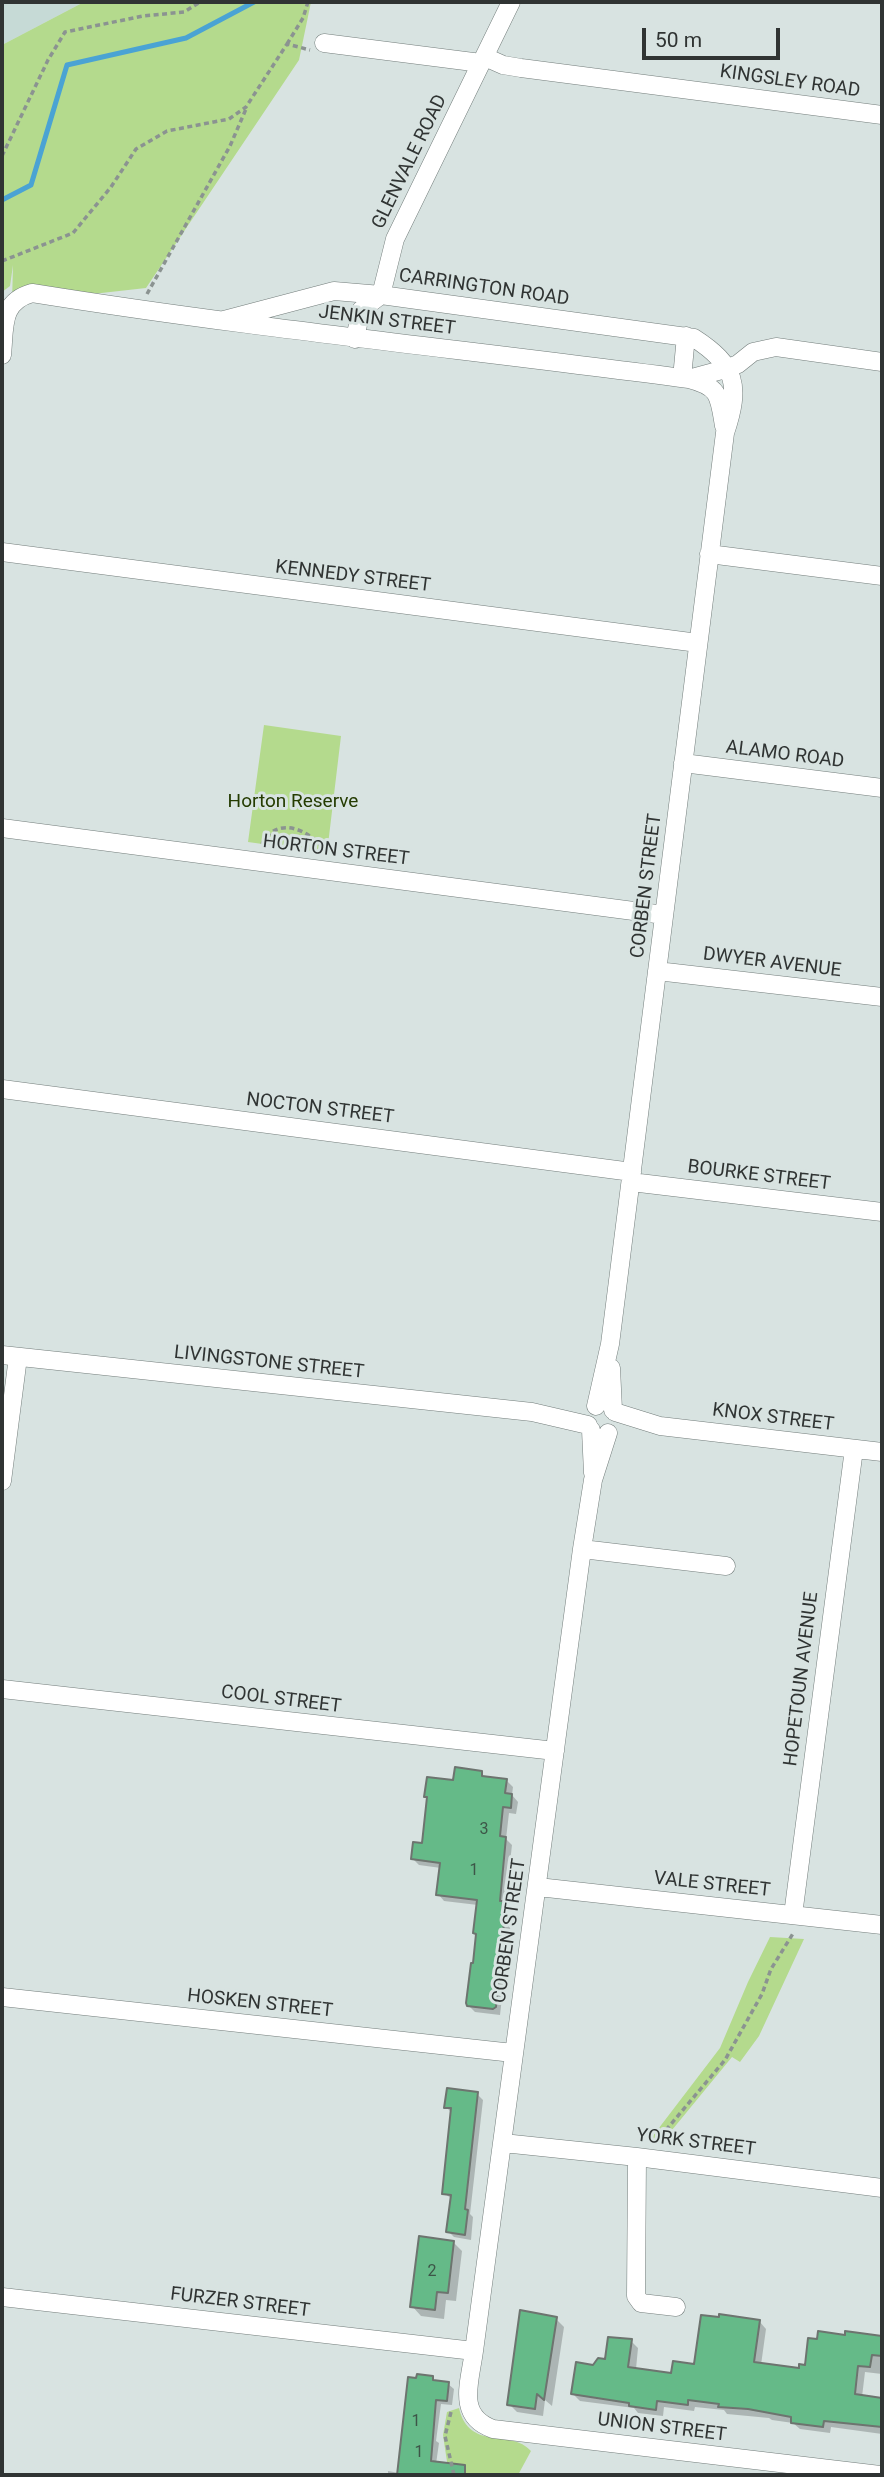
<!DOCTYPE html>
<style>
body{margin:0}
#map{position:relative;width:884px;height:2477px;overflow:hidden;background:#d8e3e1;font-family:Roboto,sans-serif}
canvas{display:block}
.frame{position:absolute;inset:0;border:4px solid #303433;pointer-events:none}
.scale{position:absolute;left:642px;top:28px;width:138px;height:32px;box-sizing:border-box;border:4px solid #303433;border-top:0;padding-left:9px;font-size:21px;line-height:24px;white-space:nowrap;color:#303433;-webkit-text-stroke:5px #d8e3e1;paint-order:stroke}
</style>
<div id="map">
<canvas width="884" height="2477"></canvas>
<div class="frame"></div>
<div class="scale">50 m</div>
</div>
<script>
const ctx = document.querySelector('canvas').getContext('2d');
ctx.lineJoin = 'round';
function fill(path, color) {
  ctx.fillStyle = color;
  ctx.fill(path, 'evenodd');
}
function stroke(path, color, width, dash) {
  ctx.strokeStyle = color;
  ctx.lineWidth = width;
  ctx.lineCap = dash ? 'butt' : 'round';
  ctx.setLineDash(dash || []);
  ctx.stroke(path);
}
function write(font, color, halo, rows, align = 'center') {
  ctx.font = font + ' Roboto,sans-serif';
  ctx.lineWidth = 6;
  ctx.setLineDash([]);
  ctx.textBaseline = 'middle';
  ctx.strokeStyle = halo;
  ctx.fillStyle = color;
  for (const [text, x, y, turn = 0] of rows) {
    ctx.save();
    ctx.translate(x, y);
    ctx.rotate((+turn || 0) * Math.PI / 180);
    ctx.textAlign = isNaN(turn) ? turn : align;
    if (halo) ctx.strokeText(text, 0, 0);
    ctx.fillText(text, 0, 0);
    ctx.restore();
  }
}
const built = new Path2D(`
 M2,2H84L2,45Z`);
const green = new Path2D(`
 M84,2H311L299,60L146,288L12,303L13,265L10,286L2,292V45Z
 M264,725L341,736L327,853L248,842Z
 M770,1937L804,1939L759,2036L740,2062L732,2057L663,2141H649L720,2048L748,1982Z
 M459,2408C469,2452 511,2428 531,2451L518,2475H449L443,2435L447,2412Z`);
const shadow = new Path2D(`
 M481,1773L487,1778L506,1780L513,1787L512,1795L518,1802L516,1814L509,1813L506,1839L512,1845L505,1906L509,1909L508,1917L511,1921L500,2015L475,2012L468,2005L475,1965L478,1905L444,1901L438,1894L441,1868L419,1865L413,1859L423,1845L429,1799L426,1796Z
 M477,2094L483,2100L470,2214L473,2217L471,2240L454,2237L448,2231L452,2199L444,2193L452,2113L446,2107Z
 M453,2242L462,2251L456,2301L446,2300L444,2319L421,2316L412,2306Z
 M556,2319L564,2327L552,2406L545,2400L543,2416L517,2412L509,2404Z
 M759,2321L766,2329L761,2365L800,2370L846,2337L847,2333L882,2337V2374L865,2372L862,2397L882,2400V2434L831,2427L830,2433L800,2429L793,2423L772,2420L769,2418L727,2414L724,2410L695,2407L694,2411L664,2407L663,2416L638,2413L634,2408L580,2401L573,2394L593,2366L607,2361L631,2341L638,2348L636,2369L673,2375L695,2365Z
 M432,2378L437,2383L448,2384L454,2389L452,2405L441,2404L436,2441L439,2443L436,2464L449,2470V2475H388V2471L399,2473Z`);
const stream = new Path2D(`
 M2,200L31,185L67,65L186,38L254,2`);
const building = new Path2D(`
 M455,1767L482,1771V1776L507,1779L505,1793L512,1794L511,1808L503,1807L500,1836L506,1837L500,1901H503L502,1912H505L496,2007L493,2009L467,2006L466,2003L471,1963H473L476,1934L473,1933L477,1900L436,1895L440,1863L411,1859L413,1842L422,1843L427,1797H424L427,1777L453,1780Z
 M447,2088L478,2092L465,2209L468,2210L465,2235L446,2232L451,2195L442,2194L451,2108H444Z
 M419,2236L454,2241L448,2293L437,2292L435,2310L410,2307Z
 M520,2310L557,2317L544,2400L537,2394L535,2409L507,2405Z
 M719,2314L760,2320L754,2362L799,2368V2364L805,2365L808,2338L817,2339L818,2331L845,2335V2331L882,2336V2356L872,2355L870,2367L858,2366L855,2394L882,2398V2427L824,2421L823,2427L791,2423V2417L748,2409L718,2407L719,2404L688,2400V2405L657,2401L656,2410L629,2406V2403L571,2394L576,2362L593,2365L598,2358L605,2359L608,2337L632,2339L628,2367L671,2373L673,2361L694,2364L701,2315L719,2317Z
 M417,2374L433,2376V2380L449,2382L447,2401L436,2400L431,2461L465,2465V2475H397L408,2377L416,2378Z`);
const path = new Path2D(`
 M287,44L303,18L308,2
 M2,156L48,60L65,32L143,16L184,12L200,2
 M2,261L73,233L111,187L136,149L167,131L229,119L246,107L287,44L310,50
 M147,294L230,146L246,109
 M262,844C278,813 313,832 327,853
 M655,2143L725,2060L762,1994L771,1969L794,1932
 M451,2412L445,2436L454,2475`);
const minor = new Path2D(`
 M324,43L481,63
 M485,57L503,65L521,68L882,115
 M224,320L334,291L381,295L694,338C736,365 741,386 725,433L610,1344L596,1406
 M355,339L361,310L381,295L395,239L511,2
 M2,355C5,327 0,302 32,293C250,328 470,350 689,379C720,387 719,396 724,426
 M682,378L686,336
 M692,378L729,368L738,364L753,352L776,347L882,362
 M2,552L698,643
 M709,554L882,576
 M683,763L882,788
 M2,828L664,915
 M657,971L882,997
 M2,1089L632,1172
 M631,1182L882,1212
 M2,1355L532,1412L588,1425
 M611,1368L613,1410
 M615,1412L660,1426L882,1452
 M591,1430L593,1473
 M608,1433L593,1480L582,1549L474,2351C470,2382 456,2416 493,2429L880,2475
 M2,1481L18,1357
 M582,1549L726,1566
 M2,1689L555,1751
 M538,1887L882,1925
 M793,1915L854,1449
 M2,1997L513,2053
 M503,2143L637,2157L882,2188
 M637,2157L636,2296L641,2303L676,2307
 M2,2297L474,2351`);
const numberNames = [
 ["3",484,1830],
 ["1",474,1871],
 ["2",432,2272],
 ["1",416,2422],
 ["1",419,2453]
];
const streetNames = [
 ["KINGSLEY ROAD",790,82,8],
 ["GLENVALE ROAD",410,162,-64],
 ["CARRINGTON ROAD",484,288,8],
 ["JENKIN STREET",387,321,7],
 ["KENNEDY STREET",353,577,7],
 ["ALAMO ROAD",785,755,7],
 ["HORTON STREET",336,851,7],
 ["CORBEN STREET",647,886,-83],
 ["DWYER AVENUE",772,963,7],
 ["NOCTON STREET",320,1109,7],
 ["BOURKE STREET",759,1176,7],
 ["LIVINGSTONE STREET",269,1363,6],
 ["KNOX STREET",773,1418,7],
 ["HOPETOUN AVENUE",802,1679,-83],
 ["COOL STREET",281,1700,7],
 ["VALE STREET",712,1885,6],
 ["CORBEN STREET",510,1931,-82],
 ["HOSKEN STREET",260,2004,6],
 ["YORK STREET",696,2143,7],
 ["FURZER STREET",240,2303,7],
 ["UNION STREET",662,2428,7]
];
const parkNames = [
 ["Horton Reserve",293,802]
];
fill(built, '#c6dad6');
fill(green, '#b4da8d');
fill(shadow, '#0003');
stroke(stream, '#4aa3d4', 5);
fill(building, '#65ba88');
stroke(building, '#6d746f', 2);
stroke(minor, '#737d7b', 19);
stroke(path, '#8b9391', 3.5, [5, 3.5]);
stroke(minor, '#fff', 18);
write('16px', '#3d5648', null, numberNames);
write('19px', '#303433', '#d8e3e1', streetNames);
write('19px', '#243b01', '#d8e3e1', parkNames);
</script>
